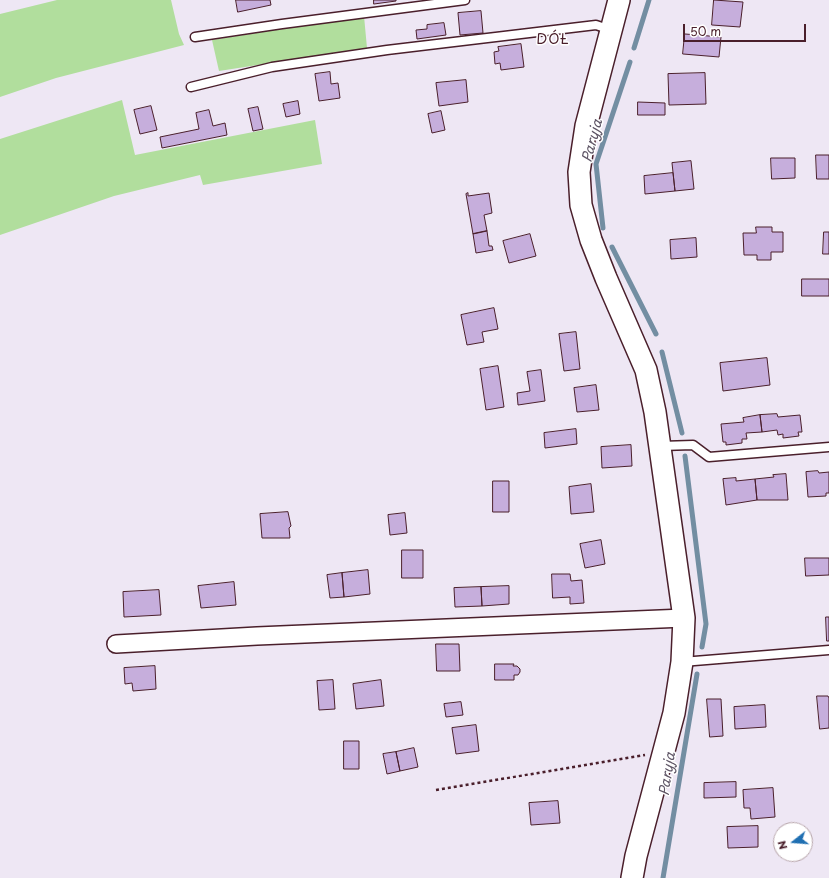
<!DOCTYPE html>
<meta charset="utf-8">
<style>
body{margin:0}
#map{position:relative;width:829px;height:878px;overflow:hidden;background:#eee7f4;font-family:"Playpen Sans",sans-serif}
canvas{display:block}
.north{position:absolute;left:773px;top:822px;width:40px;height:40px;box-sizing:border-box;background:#fff;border:1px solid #b7a5aa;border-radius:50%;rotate:253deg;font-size:11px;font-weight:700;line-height:16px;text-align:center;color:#4a1f2b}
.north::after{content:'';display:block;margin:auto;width:14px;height:18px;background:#1f6fb2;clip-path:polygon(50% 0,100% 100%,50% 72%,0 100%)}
.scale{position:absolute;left:683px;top:24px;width:123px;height:18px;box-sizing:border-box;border:2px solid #4a1f2b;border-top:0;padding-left:5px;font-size:12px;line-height:14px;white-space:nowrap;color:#4a1f2b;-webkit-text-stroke:3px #fff;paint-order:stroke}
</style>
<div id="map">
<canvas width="829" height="878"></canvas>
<div class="north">N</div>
<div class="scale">50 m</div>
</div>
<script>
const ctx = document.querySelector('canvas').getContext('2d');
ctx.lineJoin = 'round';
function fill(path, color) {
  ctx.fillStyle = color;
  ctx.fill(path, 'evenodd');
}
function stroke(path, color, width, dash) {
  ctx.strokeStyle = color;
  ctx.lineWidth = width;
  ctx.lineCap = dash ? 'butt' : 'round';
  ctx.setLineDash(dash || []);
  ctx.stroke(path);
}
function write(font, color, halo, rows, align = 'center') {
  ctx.font = font + ' "Playpen Sans",sans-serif';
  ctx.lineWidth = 3;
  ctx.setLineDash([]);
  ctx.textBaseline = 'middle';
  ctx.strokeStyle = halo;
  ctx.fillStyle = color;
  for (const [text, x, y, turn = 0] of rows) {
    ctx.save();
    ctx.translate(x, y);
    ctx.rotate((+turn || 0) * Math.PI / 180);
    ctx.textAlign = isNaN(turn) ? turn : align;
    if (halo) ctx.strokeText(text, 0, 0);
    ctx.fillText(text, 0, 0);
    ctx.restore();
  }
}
const green = new Path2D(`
 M57,0H171L179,34L184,45L56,78L0,97V14Z
 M364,16L367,48L219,71L212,40Z
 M122,100L135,155L315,120L322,164L203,185L200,175L114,196L0,235V139Z`);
const stream = new Path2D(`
 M634,48L649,0
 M603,228L596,164L630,62
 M612,247L656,334
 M662,352L682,433
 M685,456L706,624L702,647
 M663,878L697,674`);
const building = new Path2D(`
 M236,0H270L271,5L238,12Z
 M374,0H396V1L374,4Z
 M714,0L743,2L740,27L712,25Z
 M481,11L483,33L460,35L458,13Z
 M444,23L446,35L417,39L416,30L427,29V25Z
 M685,34L721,37L719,57L683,54Z
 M521,44L524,67L501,70L500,63L495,64L494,52L499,51L498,47Z
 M330,72L331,84L338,83L340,98L319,101L315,74Z
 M705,73L706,104L669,105L668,74Z
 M466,80L468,102L439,106L436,83Z
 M298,101L300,114L286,117L283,104Z
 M638,102L665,103V115H638Z
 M151,106L157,130L140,134L134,110Z
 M258,107L263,129L253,131L248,109Z
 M209,110L213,126L225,123L227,135L162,148L160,137L199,129L196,113Z
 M441,111L445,130L432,133L428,114Z
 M816,155H829V179H817Z
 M771,158H795V178L772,179Z
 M691,161L694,189L675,191L672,163Z
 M673,173L675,191L645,194L644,176Z
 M468,193V196L489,193L492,213L484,215L487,231L473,234L466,194Z
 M756,227H772V232H783V252H771V260H757V255H744L743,233H756Z
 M487,231L489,246H492L493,250L476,253L473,234Z
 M824,232H829V254H823Z
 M530,234L536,256L509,263L503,241Z
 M696,238L697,257L671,259L670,240Z
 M802,279H829V296H802Z
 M494,308L498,329L482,332L484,342L467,345L461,315Z
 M576,332L580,369L564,371L559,334Z
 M767,358L770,385L723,391L720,363Z
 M498,366L504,407L486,410L480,369Z
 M541,370L545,401L518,405L517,393L530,391L527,372Z
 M596,385L599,410L577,412L574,388Z
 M777,414L778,417L800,415L802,432H798L799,436L783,438V434L778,435L777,430L762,432L760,415Z
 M760,415L762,432L746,433L747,439H742V443L726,445V442H723L721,424L744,422L743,418Z
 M576,429L577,444L545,448L544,433Z
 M631,445L632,466L602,468L601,447Z
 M818,471L819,473L829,472V493H826V496L808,497L806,472Z
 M786,474L788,500H757L755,479L774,477L773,475Z
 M736,478V481L755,479L757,500L726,505L723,479Z
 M493,481H509V512H493Z
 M591,484L594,512L571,514L569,487Z
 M288,512L291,526L289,528L290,538H262L260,514Z
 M405,513L407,533L390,535L388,515Z
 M601,540L605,564L585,568L580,544Z
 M402,550H423V578H402Z
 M805,558H829V575L806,576Z
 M368,570L370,594L344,597L342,573Z
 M342,573L344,597L330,598L327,575Z
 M552,574H570L571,581L582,580L584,603L570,604V597L553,598Z
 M234,582L236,605L201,608L198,586Z
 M509,586V604L482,606L481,587Z
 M481,587L482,606L455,607L454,588Z
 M159,590L161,615L124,617L123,592Z
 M826,617H829V641H827Z
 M436,644H459L460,671H437Z
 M495,664H514L513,666H517L520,669V672L518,675H514V680H495Z
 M155,666L156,689L133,691L132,683L125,684L124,668Z
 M333,680L335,709L319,710L317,681Z
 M381,680L384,706L356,709L353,684Z
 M817,696H828L829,698V728L820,729Z
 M707,699H721L723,736L710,737Z
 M461,702L463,715L446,717L444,704Z
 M765,705L766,727L735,729L734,707Z
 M476,725L479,751L456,754L452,728Z
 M344,741H359V769H344Z
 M414,748L418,767L400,771L396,752Z
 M396,752L400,771L387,774L383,754Z
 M736,782V797L704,798V783Z
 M773,788L775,817L751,819L750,808H744L743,790Z
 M558,801L560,823L531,825L529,803Z
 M758,826V847L728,848L727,827Z`);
const path = new Path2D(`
 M436,790L645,755`);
const service = new Path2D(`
 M195,37L282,24L465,0
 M191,87L272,67L387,50L596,25L611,30
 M661,446L693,445L709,457L829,447
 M682,662L829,650`);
const minor = new Path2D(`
 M116,644L257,636L684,618`);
const tertiary = new Path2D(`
 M619,0L586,126L579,172L581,205L591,240L606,278L646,370L655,412L684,618L682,662L674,713L636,856L632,878`);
const neighbourhoodNames = [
 ["DÓŁ",553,40]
];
const waterNames = [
 ["Paryja",593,141,-75],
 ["Paryja",668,774,-81]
];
fill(green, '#b1de9d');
stroke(stream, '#738ea2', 5);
fill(building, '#c6aedc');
stroke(building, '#4a1f2b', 1);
stroke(service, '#4a1f2b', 11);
stroke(minor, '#4a1f2b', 20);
stroke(tertiary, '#4a1f2b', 24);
stroke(path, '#4a1f2b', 2.5, [3, 3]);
stroke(service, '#fff', 8);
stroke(minor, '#fff', 17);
stroke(tertiary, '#fff', 21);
ctx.letterSpacing = '1px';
write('14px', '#4a1f2b', '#fff', neighbourhoodNames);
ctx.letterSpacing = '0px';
write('italic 14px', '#5f5666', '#fff', waterNames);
</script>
